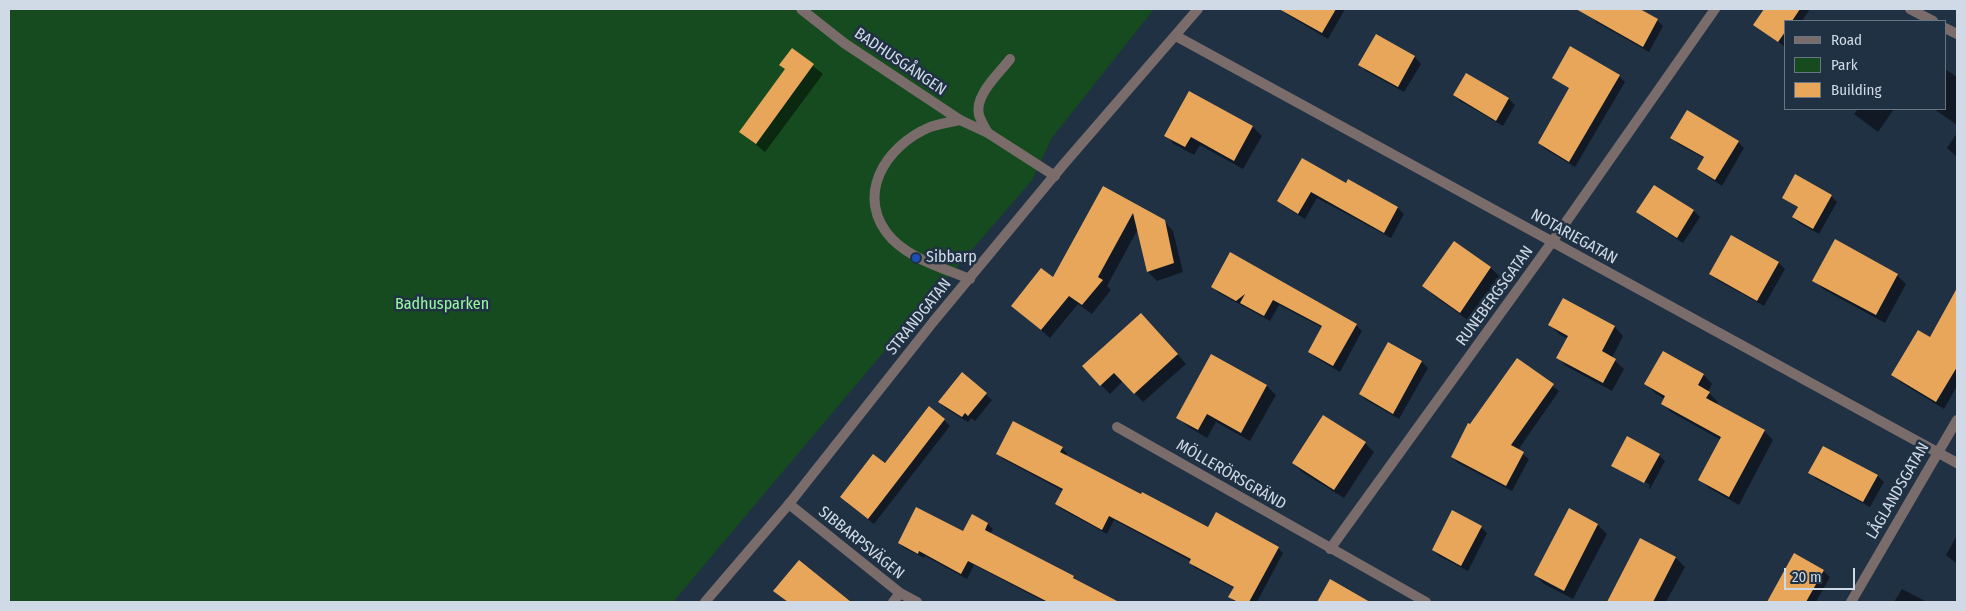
<!DOCTYPE html>
<meta charset="utf-8">
<style>
body{margin:0}
#map{position:relative;width:1966px;height:611px;overflow:hidden;background:#213144;font-family:"Fira Sans Condensed",sans-serif}
canvas{display:block}
.frame{position:absolute;inset:0;border:10px solid #d0dae6;pointer-events:none}
.legend{position:absolute;left:1784px;top:20px;width:162px;height:90px;box-sizing:border-box;background:#213144;border:1px solid #677585;margin:0;padding:6px 9px;list-style:none;font-size:15px;color:#d0dae6}
.legend li{display:flex;align-items:center;gap:10px;height:25px}
.legend b{width:25px;border:1px solid #677585}
.scale{position:absolute;left:1784px;top:568px;width:71px;height:22px;box-sizing:border-box;border:2px solid #d0dae6;border-top:0;padding-left:6px;font-size:15px;line-height:18px;white-space:nowrap;color:#d0dae6;-webkit-text-stroke:4px #213144;paint-order:stroke}
</style>
<div id="map">
<canvas width="1966" height="611"></canvas>
<div class="frame"></div>
<ul class="legend">
<li><b style="height:6px;background:#7b6c6c"></b>Road</li>
<li><b style="height:14px;background:#154b1e"></b>Park</li>
<li><b style="height:14px;background:#e7a65a"></b>Building</li>
</ul>
<div class="scale">20 m</div>
</div>
<script>
const ctx = document.querySelector('canvas').getContext('2d');
ctx.lineJoin = 'round';
function fill(path, color) {
  ctx.fillStyle = color;
  ctx.fill(path, 'evenodd');
}
function stroke(path, color, width, dash) {
  ctx.strokeStyle = color;
  ctx.lineWidth = width;
  ctx.lineCap = dash ? 'butt' : 'round';
  ctx.setLineDash(dash || []);
  ctx.stroke(path);
}
function write(font, color, halo, rows, align = 'center') {
  ctx.font = font + ' "Fira Sans Condensed",sans-serif';
  ctx.lineWidth = 5;
  ctx.setLineDash([]);
  ctx.textBaseline = 'middle';
  ctx.strokeStyle = halo;
  ctx.fillStyle = color;
  for (const [text, x, y, turn = 0] of rows) {
    ctx.save();
    ctx.translate(x, y);
    ctx.rotate((+turn || 0) * Math.PI / 180);
    ctx.textAlign = isNaN(turn) ? turn : align;
    if (halo) ctx.strokeText(text, 0, 0);
    ctx.fillText(text, 0, 0);
    ctx.restore();
  }
}
const green = new Path2D(`
 M9,9H1154L1051,139L1033,179L876,361L673,602H9Z`);
const shadow = new Path2D(`
 M1280,9H1345L1328,39L1286,14Z
 M1594,9H1637L1657,20L1663,26L1649,52L1596,22L1590,15Z
 M1765,9H1810L1802,21H1785V47L1755,25Z
 M1377,36L1415,57L1421,64L1404,92L1366,71L1360,65Z
 M792,50L823,74L765,152L741,132L786,70Z
 M1945,69L1957,77V125L1934,109H1945Z
 M1466,74L1509,99L1515,105L1503,126L1460,101L1454,95Z
 M1619,76L1625,82L1575,167L1545,149L1539,143L1570,89L1553,77Z
 M1189,92L1253,127L1262,136L1243,169L1200,145L1194,155L1174,144L1165,135Z
 M1858,109H1894L1878,132L1854,114Z
 M1957,133V157L1947,148Z
 M1672,138L1738,142L1744,148L1722,186L1705,175L1699,169L1705,159L1678,144Z
 M1303,159L1347,185L1349,181L1398,208L1404,214L1391,238L1317,198L1305,219L1285,207L1279,201Z
 M1654,186L1694,211L1700,217L1683,243L1644,218L1638,212Z
 M1103,187L1164,221L1173,231L1183,272L1157,281L1148,272L1138,229L1107,286L1111,290L1092,314L1078,304L1050,338L1013,306L1053,279Z
 M1831,196L1837,202L1819,234L1799,223L1793,217L1798,208L1784,198Z
 M1732,237L1779,263L1785,269L1764,306L1717,280L1711,274Z
 M1454,243L1491,268L1500,277L1469,321L1433,295L1424,286Z
 M1231,254L1356,325L1362,331L1340,372L1316,358L1309,352L1323,328L1279,305L1270,321L1219,293L1212,287Z
 M1897,275L1906,284L1885,323L1823,289L1814,280Z
 M1957,291V386L1944,409L1900,382L1893,375L1930,339Z
 M1564,300L1615,327L1623,336L1612,358L1624,369L1612,391L1566,366L1557,357L1568,339L1559,334L1550,325Z
 M1150,323L1186,364L1143,402L1123,381L1110,394L1101,385Z
 M1388,344L1422,362L1428,368L1399,419L1366,400L1360,394Z
 M1212,356L1267,386L1276,395L1250,441L1216,422L1207,438L1187,426L1178,417Z
 M1517,360L1559,391L1518,450L1529,459L1512,491L1458,463L1452,457L1471,426Z
 M962,374L992,400L975,421L971,418L968,422L945,408L939,402Z
 M1704,375L1712,384L1708,392L1718,402L1716,405L1764,431L1773,440L1739,505L1709,488L1700,479L1721,440L1671,412L1662,403L1665,399L1655,393L1646,384Z
 M944,420L950,426L874,524L847,503L885,465Z
 M1014,422L1062,448L1067,453L1066,456L1209,528L1278,548L1283,553L1257,602H1235L1230,597L1234,588L1195,568L1190,562L1191,561L1114,520L1107,534L1061,509L1056,504L1063,491L1003,459L997,454Z
 M1365,443L1374,452L1344,498L1302,472L1293,463Z
 M1824,447L1878,476L1884,482L1870,507L1816,479L1810,473Z
 M1659,455L1665,461L1650,489L1618,471L1612,465ZM1618,468L1650,485L1649,488L1618,471Z
 M1569,510L1598,525L1607,534L1573,599L1544,584L1535,575Z
 M988,524L993,529L990,534L1074,577L1078,582L1116,602H1045L974,565L967,579L925,556L924,558L904,548L899,543L964,533Z
 M1481,527L1487,533L1468,571L1439,556L1433,550Z
 M1957,535V564L1946,555Z
 M1640,540L1676,558L1685,567L1666,602H1608Z
 M799,561L849,602H787L775,590Z
 M1823,571L1830,577L1816,602H1769Z
 M1902,589L1927,602H1894Z`);
const building = new Path2D(`
 M1279,9H1336L1322,33Z
 M1576,9H1640L1658,19L1643,47Z
 M1764,9H1800L1792,21H1785V32L1778,42L1753,25Z
 M1376,34L1415,56L1398,87L1358,65Z
 M1570,46L1620,75L1569,162L1538,143L1569,88L1552,78Z
 M792,48L814,64L756,144L739,132L785,69L779,65Z
 M1466,73L1509,98L1496,121L1453,95Z
 M1189,91L1253,126L1234,161L1191,137L1185,147L1164,136Z
 M1687,110L1739,141L1715,180L1697,169L1704,157L1670,138Z
 M1302,158L1346,183L1348,179L1398,207L1384,233L1311,192L1298,214L1277,201Z
 M1795,174L1832,195L1813,229L1792,217L1798,207L1782,198Z
 M1654,185L1694,210L1677,238L1636,212Z
 M1103,186L1165,220L1174,263L1147,272L1133,213L1098,277L1103,280L1082,305L1069,296L1041,330L1011,306L1041,268L1053,277Z
 M1731,235L1779,262L1757,301L1709,274Z
 M1835,239L1898,274L1876,315L1812,281Z
 M1454,241L1491,267L1460,313L1422,286Z
 M1230,252L1357,324L1333,366L1308,352L1322,326L1273,300L1264,316L1240,303L1245,294L1236,301L1211,287Z
 M1957,288V367L1936,402L1891,375L1918,330L1930,337Z
 M1563,298L1615,326L1602,351L1616,359L1603,383L1556,358L1568,336L1548,325Z
 M1141,313L1178,354L1134,394L1114,373L1100,386L1082,366Z
 M1388,342L1422,361L1393,414L1359,394Z
 M1663,351L1704,374L1698,385L1710,392L1706,398L1765,430L1729,497L1698,480L1721,437L1661,404L1665,396L1644,384Z
 M1211,354L1267,385L1241,433L1207,414L1198,430L1176,418Z
 M1517,358L1554,384L1511,445L1524,452L1506,486L1451,457L1468,423L1470,424Z
 M962,372L987,393L968,416L965,413L962,417L938,402Z
 M929,406L945,419L868,519L840,497L873,454L885,463Z
 M1323,415L1366,442L1334,490L1292,463Z
 M1013,421L1063,447L1060,452L1141,494L1142,492L1208,527L1216,512L1279,547L1249,602H1238L1228,597L1234,587L1189,563L1191,559L1109,516L1102,530L1055,504L1063,489L996,454Z
 M1627,436L1660,454L1644,483L1611,466Z
 M1823,446L1878,475L1863,502L1808,473Z
 M916,507L963,531L972,514L988,523L985,530L1074,576L1073,578L1119,602H1048L968,561L961,574L919,551L918,554L898,543Z
 M1569,508L1598,524L1564,591L1534,575Z
 M1452,510L1482,526L1461,566L1432,550Z
 M1640,538L1676,557L1653,602H1607Z
 M1794,553L1824,570L1806,602H1767Z
 M799,560L851,602H788L773,591Z
 M1330,579L1370,602H1317Z`);
const service = new Path2D(`
 M801,9L844,43L960,120
 M960,120C950,122 939,124 930,127C885,146 853,197 892,239C913,260 943,268 970,279
 M988,133C985,128 981,121 979,115C974,95 999,74 1010,59`);
const minor = new Path2D(`
 M1910,9L1933,21
 M1945,28L1957,34
 M1176,36L1957,463
 M960,120L988,133L1055,176
 M1117,427L1426,602
 M789,504L900,593L917,602
 M1330,549L1552,242L1715,9
 M893,602L900,593
 M1851,602L1957,420`);
const tertiary = new Path2D(`
 M705,602L789,504L933,322L1063,165L1198,9`);
const markers = [
 [916,258,5,"#1a4fb4"]
];
const streetNames = [
 ["BADHUSGÅNGEN",900,62,34],
 ["NOTARIEGATAN",1574,237,29],
 ["RUNEBERGSGATAN",1495,296,-54],
 ["STRANDGATAN",919,317,-51],
 ["MÖLLERÖRSGRÄND",1231,475,30],
 ["LÅGLANDSGATAN",1898,491,-60],
 ["SIBBARPSVÄGEN",861,543,39]
];
const poiNames = [
 ["Sibbarp",926,258]
];
const parkNames = [
 ["Badhusparken",442,305]
];
fill(green, '#154b1e');
fill(shadow, '#0007');
fill(building, '#e7a65a');
stroke(service, '#7b6c6c', 10);
stroke(minor, '#7b6c6c', 10);
stroke(tertiary, '#7b6c6c', 10);
for (const [x, y, r, color] of markers) {
  const dot = new Path2D();
  dot.arc(x, y, r, 0, 2 * Math.PI);
  ctx.fillStyle = color;
  ctx.fill(dot);
  stroke(dot, '#213144', 2);
}
write('16px', '#d0dae6', '#213144', streetNames);
write('16px', '#d0dae6', '#213144', poiNames, 'left');
write('16px', '#98f8a0', '#213144', parkNames);
</script>
